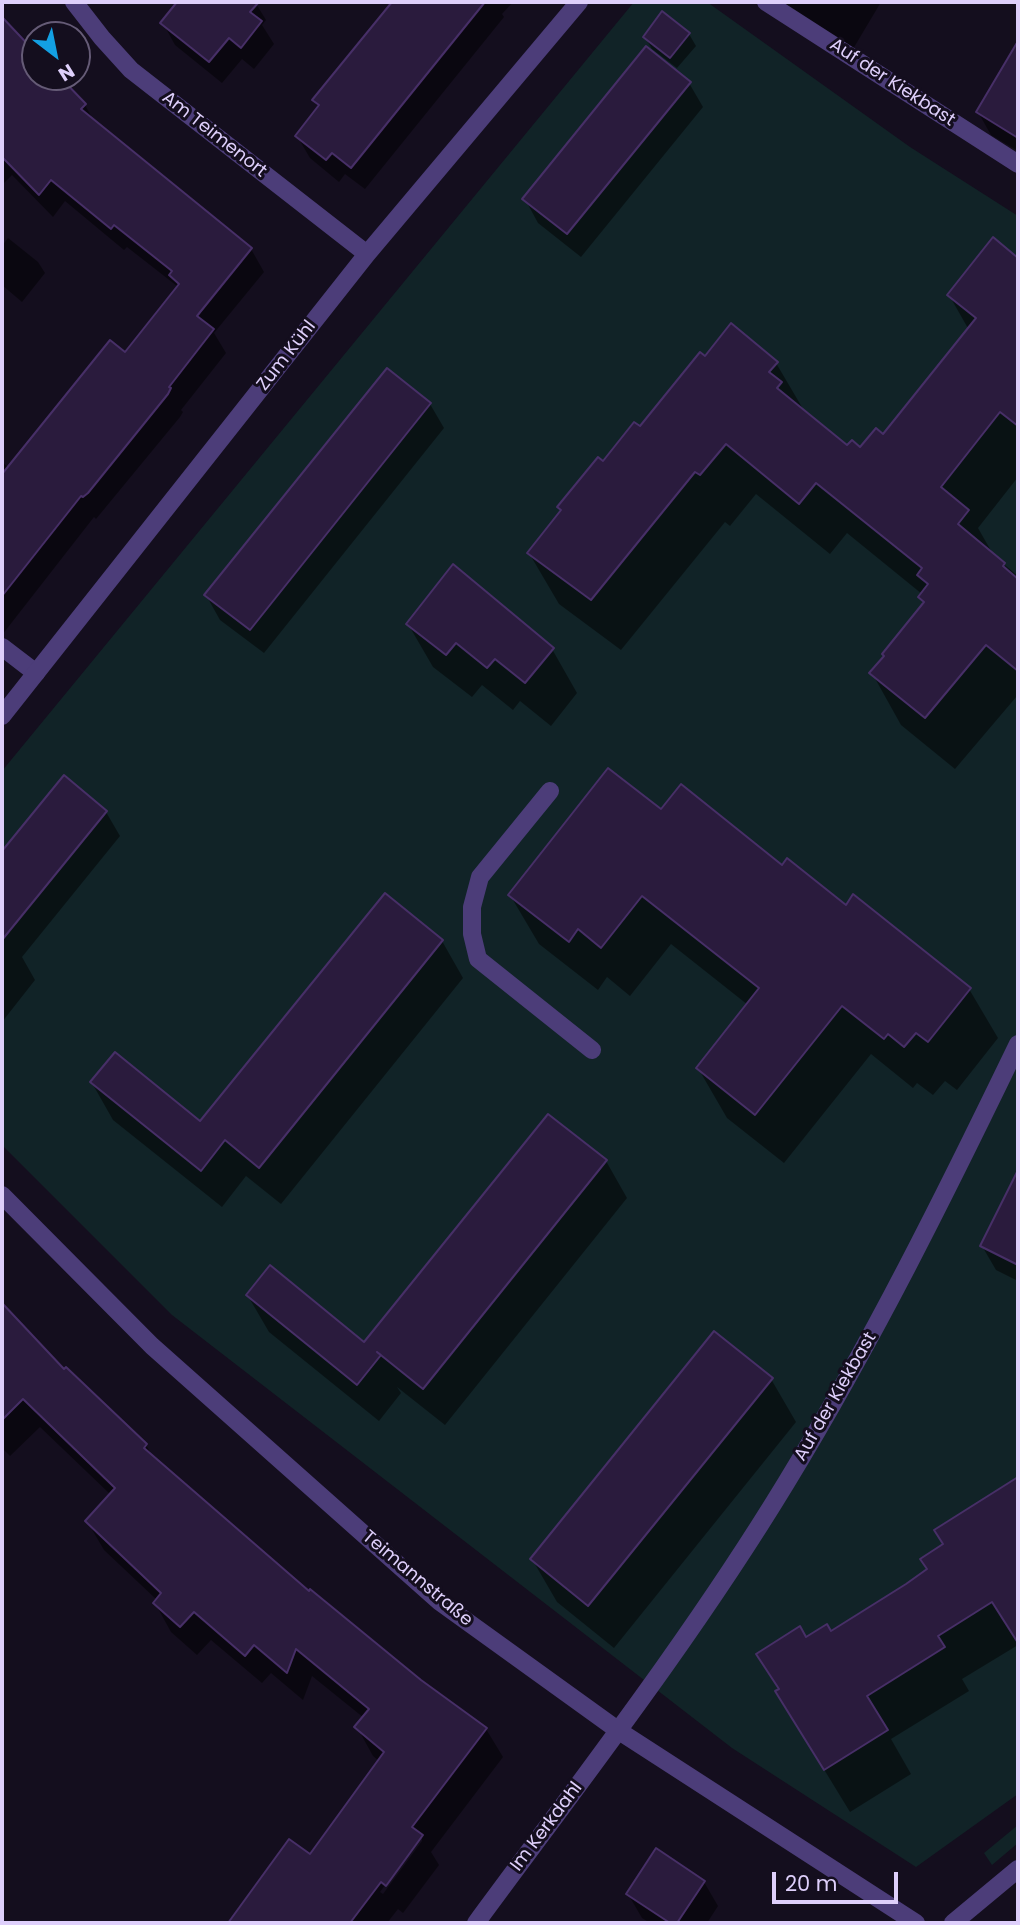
<!DOCTYPE html>
<meta charset="utf-8">
<style>
body{margin:0}
#map{position:relative;width:1020px;height:1925px;overflow:hidden;background:#140e1e;font-family:Poppins,sans-serif}
canvas{display:block}
.frame{position:absolute;inset:0;border:4px solid #decffb;pointer-events:none}
.north{position:absolute;left:21px;top:21px;width:70px;height:70px;box-sizing:border-box;background:#140e1e;border:2px solid #655b76;border-radius:50%;rotate:148deg;font-size:19px;font-weight:700;line-height:28px;text-align:center;color:#decffb}
.north::after{content:'';display:block;margin:auto;width:24px;height:32px;background:#13a0e3;clip-path:polygon(50% 0,100% 100%,50% 72%,0 100%)}
.scale{position:absolute;left:772px;top:1872px;width:126px;height:32px;box-sizing:border-box;border:4px solid #decffb;border-top:0;padding-left:9px;font-size:21px;line-height:24px;white-space:nowrap;color:#decffb;-webkit-text-stroke:5px #140e1e;paint-order:stroke}
</style>
<div id="map">
<canvas width="1020" height="1925"></canvas>
<div class="frame"></div>
<div class="north">N</div>
<div class="scale">20 m</div>
</div>
<script>
const ctx = document.querySelector('canvas').getContext('2d');
ctx.lineJoin = 'round';
function fill(path, color) {
  ctx.fillStyle = color;
  ctx.fill(path, 'evenodd');
}
function stroke(path, color, width, dash) {
  ctx.strokeStyle = color;
  ctx.lineWidth = width;
  ctx.lineCap = dash ? 'butt' : 'round';
  ctx.setLineDash(dash || []);
  ctx.stroke(path);
}
function write(font, color, halo, rows, align = 'center') {
  ctx.font = font + ' Poppins,sans-serif';
  ctx.lineWidth = 6;
  ctx.setLineDash([]);
  ctx.textBaseline = 'middle';
  ctx.strokeStyle = halo;
  ctx.fillStyle = color;
  for (const [text, x, y, turn = 0] of rows) {
    ctx.save();
    ctx.translate(x, y);
    ctx.rotate((+turn || 0) * Math.PI / 180);
    ctx.textAlign = isNaN(turn) ? turn : align;
    if (halo) ctx.strokeText(text, 0, 0);
    ctx.fillText(text, 0, 0);
    ctx.restore();
  }
}
const green = new Path2D(`
 M634,2H707L910,147L1018,216V1794L916,1867L732,1748L172,1315L2,1145V771Z
 M1018,1825V1843L992,1865L984,1853Z`);
const shadow = new Path2D(`
 M180,2H255L266,20L262,25L274,44L254,69L242,59L222,83L175,45L163,23Z
 M394,2H513L502,14L504,17L365,189L345,174L339,182L310,158L297,136L319,108L314,100Z
 M777,2H881L853,49Z
 M12,30L35,54V77H57L85,105L95,123L251,249L264,272L214,333L226,353L181,410L183,412L180,417L96,519L94,517L2,635V462L9,468L126,354L177,286L127,247L124,250L65,201L53,217L12,175L2,185V42Z
 M689,34L696,46L677,68L652,49L645,37Z
 M1007,64L1018,71V151L991,135L978,112Z
 M689,83L703,107L581,257L538,223L525,199Z
 M8,238L38,262L45,273L22,302L2,285V246Z
 M993,239L1018,260V477L978,528L994,556L1018,576V697L1017,696L955,769L901,725L872,673L924,605L920,597L922,594L847,533L830,554L756,494L730,526L725,522L621,650L559,604L529,553L562,512L559,507L640,429L705,358L776,363L806,414L847,448L861,449L883,436L969,330L949,295Z
 M387,370L430,404L444,428L264,653L220,620L206,595Z
 M408,624L552,649L577,693L551,726L520,701L513,710L482,685L472,697L433,667Z
 M64,777L106,812L120,836L22,957L35,980L2,1022V854Z
 M662,812L782,867L969,989L998,1038L957,1090L945,1081L933,1095L917,1083L913,1088L871,1054L784,1163L727,1118L698,1068L748,1005L671,944L630,996L607,977L598,990L539,944L510,895Z
 M442,941L463,978L281,1204L246,1176L222,1207L113,1120L92,1083L201,1123Z
 M549,1116L606,1161L627,1198L445,1425L397,1387L401,1393L379,1421L269,1332L248,1296L365,1344Z
 M1018,1174V1281L996,1270L982,1246Z
 M2,1305L64,1372L146,1445L153,1457L309,1594L420,1681L486,1729L503,1757L431,1852L439,1865L403,1913L398,1909L387,1923H229L289,1841L310,1857L380,1762L373,1756L357,1727L364,1718L312,1676L303,1700L271,1673L262,1683L211,1640L197,1655L171,1632L155,1603L157,1600L104,1550L87,1521L111,1495L40,1427L10,1456L2,1448ZM422,1835V1841L383,1894L380,1892Z
 M771,1379L796,1422L614,1648L557,1602L532,1559Z
 M1008,1485L1018,1501V1645L962,1679L969,1691L891,1739L911,1774L850,1812L803,1735L759,1654L831,1633L929,1570L945,1545Z
 M704,1882L718,1906L707,1923H650L642,1918L628,1894Z`);
const building = new Path2D(`
 M177,2H259L250,12L262,21L241,48L229,38L209,62L160,23Z
 M392,2H485L351,168L332,153L326,160L295,136L319,105L312,100Z
 M662,11L690,33L670,58L643,37Z
 M2,17L35,52V77H60L86,104L81,109L252,248L197,316L214,329L169,387L171,388L168,394L88,493L83,497L81,496L2,596V474L110,340L125,352L179,284L169,275L172,271L114,225L111,229L51,180L39,195L2,157Z
 M1018,41V138L976,112Z
 M646,46L691,82L567,234L522,199Z
 M993,237L1018,258V426L1000,412L941,487L969,510L958,524L1005,563L1003,566L1018,579V671L986,645L925,718L869,673L884,656L882,654L924,602L918,597L928,584L917,575L922,568L816,483L799,504L726,444L700,475L695,472L591,600L527,553L561,510L557,507L598,457L603,461L634,422L640,426L700,352L705,356L731,323L778,362L769,372L782,382L777,388L847,445L852,440L860,447L876,428L883,434L976,318L947,295Z
 M387,368L431,403L250,630L204,595Z
 M453,564L554,648L525,683L495,659L487,668L456,643L446,655L406,624Z
 M608,768L661,809L681,784L782,865L787,858L846,905L853,894L971,988L928,1042L916,1033L904,1047L888,1034L884,1039L842,1006L755,1115L696,1068L759,988L642,896L601,948L578,929L569,942L508,895Z
 M64,775L107,811L2,940V851Z
 M385,893L443,940L259,1168L225,1140L201,1171L90,1082L115,1052L200,1121Z
 M548,1114L607,1160L423,1389L377,1352L381,1355L357,1385L246,1295L270,1265L364,1342Z
 M1018,1170V1265L980,1246Z
 M2,1303L64,1369L66,1367L147,1444L144,1448L309,1591L310,1589L421,1680L487,1728L412,1827L423,1835L386,1886L381,1882L350,1923H228L289,1839L310,1854L384,1752L354,1727L369,1709L296,1649L287,1673L254,1645L245,1656L194,1612L180,1627L153,1603L161,1593L85,1521L115,1488L23,1399L2,1420Z
 M714,1331L773,1378L588,1606L530,1559Z
 M1018,1477V1643L992,1602L938,1636L945,1647L867,1696L888,1730L824,1770L775,1691L779,1689L756,1654L800,1626L806,1637L827,1624L831,1631L906,1584L927,1569L920,1559L943,1544L934,1530Z
 M656,1848L705,1881L677,1923H670L626,1894Z`);
const service = new Path2D(`
 M766,2L1018,164
 M2,647L36,673
 M550,791L480,877L472,907V934L478,959L592,1050`);
const minor = new Path2D(`
 M74,2L102,38L131,70L367,254
 M2,716L367,254L579,2
 M2,1195L152,1346L440,1602L619,1731L916,1923
 M476,1923C582,1779 693,1636 786,1483C872,1342 946,1193 1018,1044
 M953,1923L1018,1869`);
const streetNames = [
 ["Auf der Kiekbast",892,83,33],
 ["Am Teimenort",214,135,38],
 ["Zum Kühl",287,356,-52],
 ["Auf der Kiekbast",836,1397,-60],
 ["Teimannstraße",417,1579,40],
 ["Im Kerkdahl",547,1827,-53]
];
fill(green, '#112327');
fill(shadow, '#0007');
fill(building, '#2a1b3d');
stroke(building, '#472f67', 2);
stroke(service, '#4c3d79', 18);
stroke(minor, '#4c3d79', 18);
write('18px', '#decffb', '#140e1e', streetNames);
</script>
